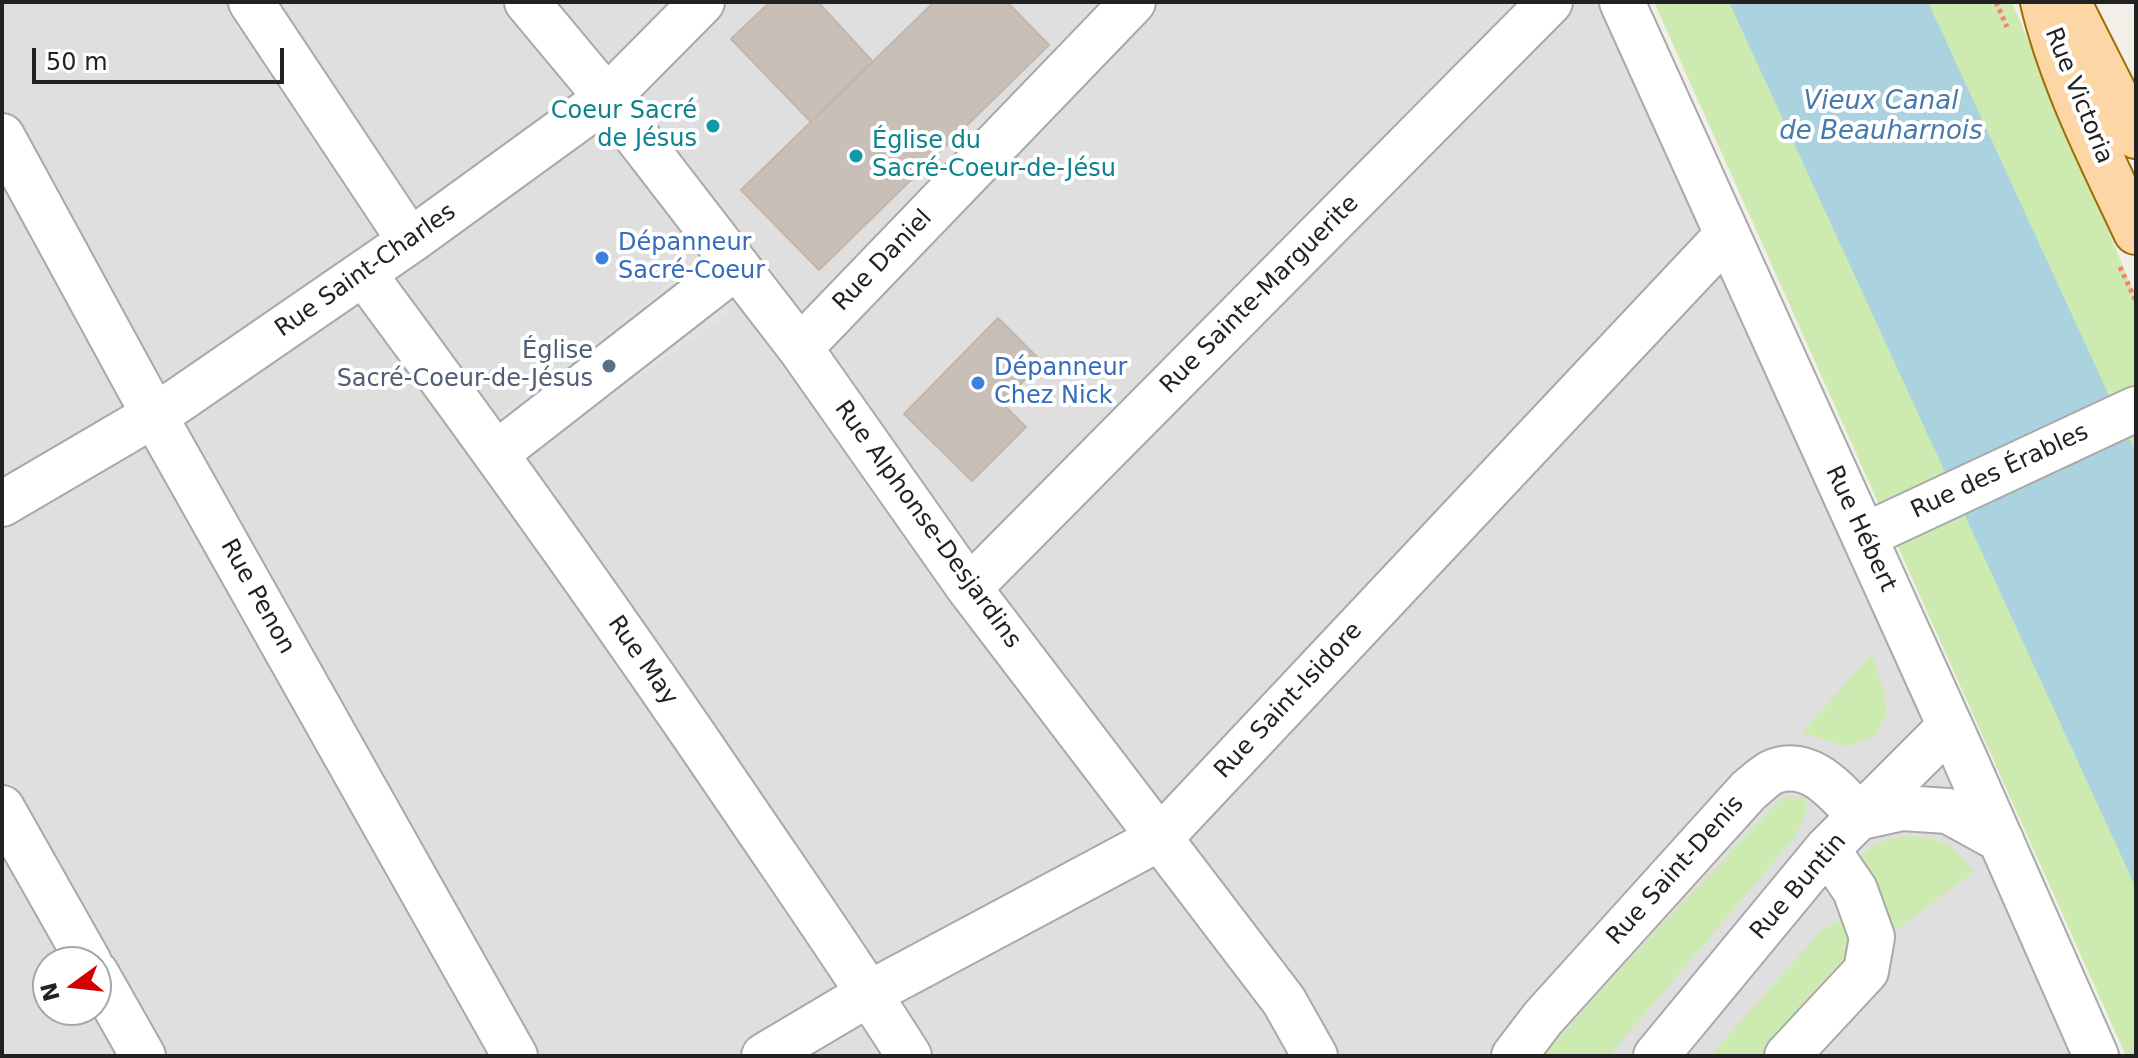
<!DOCTYPE html>
<meta charset="utf-8">
<style>
body{margin:0}
#map{position:relative;width:2138px;height:1058px;overflow:hidden;background:#f2efe9;font-family:"DejaVu Sans",sans-serif}
canvas{display:block}
.frame{position:absolute;inset:0;border:4px solid #222;pointer-events:none}
.north{position:absolute;left:32px;top:946px;width:80px;height:80px;box-sizing:border-box;background:#fff;border:2px solid #a7a7a7;border-radius:50%;rotate:255deg;font-size:22px;font-weight:700;line-height:32px;text-align:center;color:#222}
.north::after{content:'';display:block;margin:auto;width:28px;height:36px;background:#d40000;clip-path:polygon(50% 0,100% 100%,50% 72%,0 100%)}
.scale{position:absolute;left:32px;top:48px;width:252px;height:36px;box-sizing:border-box;border:4px solid #222;border-top:0;padding-left:10px;font-size:24px;line-height:28px;white-space:nowrap;color:#222;-webkit-text-stroke:6px #fff;paint-order:stroke}
</style>
<div id="map">
<canvas width="2138" height="1058"></canvas>
<div class="frame"></div>
<div class="north">N</div>
<div class="scale">50 m</div>
</div>
<script>
const ctx = document.querySelector('canvas').getContext('2d');
ctx.lineJoin = 'round';
function fill(path, color) {
  ctx.fillStyle = color;
  ctx.fill(path, 'evenodd');
}
function stroke(path, color, width, dash) {
  ctx.strokeStyle = color;
  ctx.lineWidth = width;
  ctx.lineCap = dash ? 'butt' : 'round';
  ctx.setLineDash(dash || []);
  ctx.stroke(path);
}
function write(font, color, halo, rows, align = 'center') {
  ctx.font = font + ' "DejaVu Sans",sans-serif';
  ctx.lineWidth = 8;
  ctx.setLineDash([]);
  ctx.textBaseline = 'middle';
  ctx.strokeStyle = halo;
  ctx.fillStyle = color;
  for (const [text, x, y, turn = 0] of rows) {
    ctx.save();
    ctx.translate(x, y);
    ctx.rotate((+turn || 0) * Math.PI / 180);
    ctx.textAlign = isNaN(turn) ? turn : align;
    if (halo) ctx.strokeText(text, 0, 0);
    ctx.fillText(text, 0, 0);
    ctx.restore();
  }
}
const residential = new Path2D(`
 M2,2H1622L2096,1056H2ZM48,962H96V1010H48Z`);
const grass = new Path2D(`
 M1654,2H2012L2136,297V1056H2126Z
 M1872,654L1883,689L1887,713L1874,737L1847,747L1802,732Z
 M1783,797H1803L1808,809L1795,837L1609,1056H1543L1635,953Z
 M1906,836C1944,839 1949,841 1974,871L1895,931L1850,872C1863,849 1879,839 1906,836Z
 M1837,921L1853,923L1862,941L1769,1056H1710L1820,932Z`);
const parking = new Path2D(`
 M693,264L731,313L522,459L496,419Z`);
const water = new Path2D(`
 M1729,2H1928L2136,454V888Z`);
const building = new Path2D(`
 M770,2H818L873,62L811,122L731,39Z
 M934,2H1007L1049,45L819,270L741,190Z
 M998,318L1042,362L1002,403L1026,427L972,481L904,414Z`);
const path = new Path2D(`
 M1996,2L2007,27
 M2120,267L2136,301`);
const minor = new Path2D(`
 M251,2L410,241
 M527,2L607,98L800,348L969,588L1284,1001L1315,1056
 M1622,2L1964,757L2096,1056
 M2,136L154,415L515,1056
 M364,274C493,448 619,624 740,803C797,887 855,970 909,1056
 M800,348L1133,2
 M497,453L737,266
 M2,504L176,402L410,241L607,98L702,2
 M1864,536L2136,409
 M969,588L1550,2
 M2,808L89,962
 M1861,817L1902,808L1948,811L2001,840
 M96,973L143,1056
 M764,1056L870,993L1160,838L1727,235
 M1514,1056L1543,1018L1749,790C1757,784 1766,774 1775,771C1812,758 1838,794 1861,817
 M1656,1056L1827,849L1950,726
 M1787,1056L1866,971L1872,937L1855,890L1827,849`);
const major = new Path2D(`
 M2043,2C2062,82 2101,157 2136,232
 M2068,2L2136,136`);
const markers = [
 [713,126,8,"#0f9aa8"],
 [856,156,8,"#0f9aa8"],
 [602,258,8,"#3f7fe0"],
 [609,366,8,"#5c6f8a"],
 [978,383,8,"#3f7fe0"]
];
const streetNames = [
 ["Rue Victoria",2078,96,68],
 ["Rue Daniel",883,261,-46],
 ["Rue Saint-Charles",366,271,-35],
 ["Rue Sainte-Marguerite",1260,295,-45],
 ["Rue des Érables",2000,472,-25],
 ["Rue Alphonse-Desjardins",927,525,54],
 ["Rue Hébert",1860,529,65],
 ["Rue Penon",257,597,61],
 ["Rue May",642,661,55],
 ["Rue Saint-Isidore",1289,701,-47],
 ["Rue Saint-Denis",1676,871,-48],
 ["Rue Buntin",1799,887,-49]
];
const cultureNames = [
 ["Coeur Sacré",697,112],
 ["de Jésus",697,140],
 ["Église du",872,142,"left"],
 ["Sacré-Coeur-de-Jésu",872,170,"left"]
];
const shopNames = [
 ["Dépanneur",618,244],
 ["Sacré-Coeur",618,272],
 ["Dépanneur",994,369],
 ["Chez Nick",994,397]
];
const serviceNames = [
 ["Église",593,352],
 ["Sacré-Coeur-de-Jésus",593,380]
];
const waterNames = [
 ["Vieux Canal",1881,102],
 ["de Beauharnois",1881,132]
];
fill(residential, '#e0dfdf');
fill(grass, '#cdebb0');
fill(parking, '#e2e2e2');
fill(water, '#aad3df');
fill(building, '#c7bfb8');
stroke(building, '#c4b6ab', 2);
stroke(minor, '#a9a9a9', 48);
stroke(major, '#a06b00', 48);
stroke(path, '#fa8072', 5, [4, 4]);
stroke(minor, '#fff', 44);
stroke(major, '#fcd6a4', 44);
for (const [x, y, r, color] of markers) {
  const dot = new Path2D();
  dot.arc(x, y, r, 0, 2 * Math.PI);
  ctx.fillStyle = color;
  ctx.fill(dot);
  stroke(dot, '#fff', 3);
}
write('24px', '#222', '#fff', streetNames);
write('24px', '#0d838f', '#fff', cultureNames, 'right');
write('24px', '#366cbe', '#fff', shopNames, 'left');
write('24px', '#4e5e75', '#fff', serviceNames, 'right');
write('italic 26px', '#4a7aab', '#fff', waterNames);
</script>
